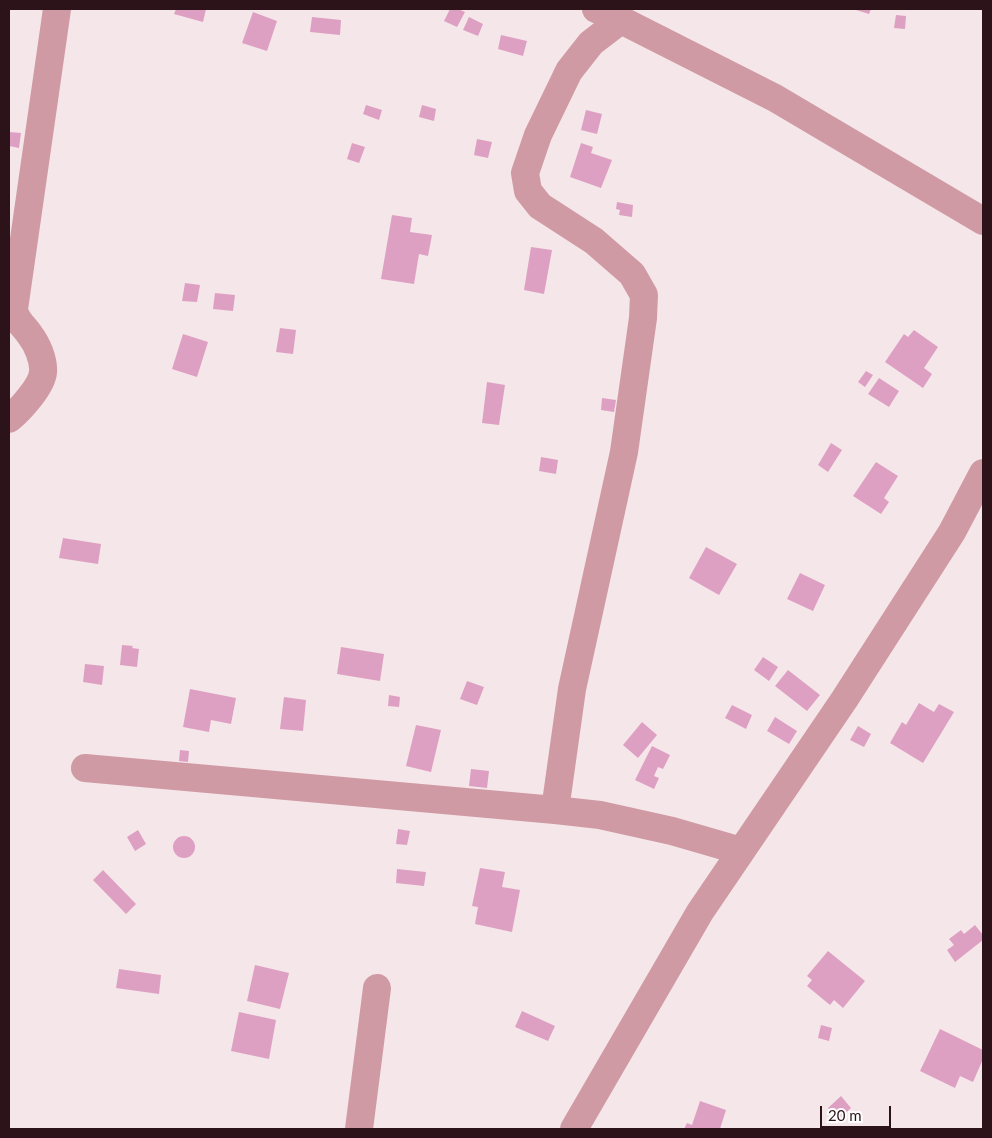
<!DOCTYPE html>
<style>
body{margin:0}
#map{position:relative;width:992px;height:1138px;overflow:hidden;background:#f5e6e9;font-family:Lato,sans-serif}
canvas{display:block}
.frame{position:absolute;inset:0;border:10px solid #2c1219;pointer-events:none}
.scale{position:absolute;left:820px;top:1106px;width:71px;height:22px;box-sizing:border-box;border:2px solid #2c1219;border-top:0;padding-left:6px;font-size:15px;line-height:18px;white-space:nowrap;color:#2c1219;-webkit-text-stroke:4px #fff;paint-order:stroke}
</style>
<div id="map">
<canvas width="992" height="1138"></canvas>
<div class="frame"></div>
<div class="scale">20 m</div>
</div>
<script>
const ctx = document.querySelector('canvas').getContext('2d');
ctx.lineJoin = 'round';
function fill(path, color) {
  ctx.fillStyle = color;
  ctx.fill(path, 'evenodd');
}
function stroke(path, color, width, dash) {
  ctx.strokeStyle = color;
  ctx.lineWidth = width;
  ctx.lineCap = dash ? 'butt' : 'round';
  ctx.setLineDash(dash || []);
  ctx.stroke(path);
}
const building = new Path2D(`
 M176,9H206L203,22L174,14Z
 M450,9H458L465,12L457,27L444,21Z
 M853,9H871L869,14Z
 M253,12L277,21L267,51L242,43Z
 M896,15L906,16L905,29L894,28Z
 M312,17L341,20L340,35L310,32Z
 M469,17L483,24L478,36L463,30Z
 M501,35L527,41L523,56L498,49Z
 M366,105L382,110L379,120L363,114Z
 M422,105L436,109L434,121L419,117Z
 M586,110L602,114L597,134L581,130Z
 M9,132L21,133L19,148L9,146Z
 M477,139L492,142L488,158L474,155Z
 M352,143L365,147L359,163L347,159Z
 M581,143L593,147L591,153L612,160L601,188L570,177Z
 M617,202L633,205L632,217L619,215L620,210L616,209Z
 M392,215L412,218L410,232L432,235L428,256L419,254L414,284L381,279Z
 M531,247L552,250L544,294L524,290Z
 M185,283L200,285L197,302L182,301Z
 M215,293L235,295L233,311L213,309Z
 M280,328L296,330L293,354L276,352Z
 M914,330L938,347L924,368L932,374L923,388L885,362L904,334L908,337Z
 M183,334L208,342L197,377L172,369Z
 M866,371L873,375L865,387L858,382Z
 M879,378L899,391L889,407L868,394Z
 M487,382L505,385L499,425L482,423Z
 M602,398L616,400L614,412L601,410Z
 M831,443L842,450L828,472L818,465Z
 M541,457L558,460L556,474L539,471Z
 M876,462L898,476L884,498L889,502L881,514L853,496Z
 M63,538L101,544L98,564L59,558Z
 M706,547L737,564L719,595L689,578Z
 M800,573L825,585L813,611L787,599Z
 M122,645L133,646L132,648L139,649L137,667L120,665Z
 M341,647L384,654L380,681L337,674Z
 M763,657L778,667L769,681L754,670Z
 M85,664L104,666L102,685L83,682Z
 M788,670L820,695L807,711L775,686Z
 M467,681L484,687L477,705L460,699Z
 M190,689L236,698L231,724L211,720L209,732L183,727Z
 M389,695L400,697L399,707L388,706Z
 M284,697L306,700L303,731L280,729Z
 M919,703L934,712L939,704L954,712L923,763L890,743L902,722L906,725Z
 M732,705L752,715L746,729L725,718Z
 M775,717L797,731L789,744L767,731Z
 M642,722L657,735L638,758L623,745Z
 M416,725L441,730L431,772L406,766Z
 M858,726L871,734L864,747L850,740Z
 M652,746L670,755L663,769L658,767L654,776L659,778L654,789L635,780Z
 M180,750L189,751L188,762L179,761Z
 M471,769L489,771L487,788L469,786Z
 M398,829L410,831L407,845L396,844Z
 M138,830L146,844L135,851L127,837Z
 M173 847a11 11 0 1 1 22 0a11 11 0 1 1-22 0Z
 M480,868L505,872L502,887L520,890L512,932L475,924L478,907L472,906Z
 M397,869L426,872L424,886L396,883Z
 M103,870L136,904L126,914L93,880Z
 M975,925L983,935V940L955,962L947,950L954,945L949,939L961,930L964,934Z
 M828,951L865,981L843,1008L834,1000L830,1005L807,986L812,980L807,976Z
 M255,965L289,973L280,1009L247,1001Z
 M119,969L161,975L159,994L116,988Z
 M522,1011L555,1026L548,1041L515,1027Z
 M239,1012L276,1020L269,1059L231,1051Z
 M821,1025L832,1028L829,1041L818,1038Z
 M940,1029L983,1050V1059L973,1082L960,1076L955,1088L920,1071Z
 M841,1096L851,1108L838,1120L828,1108Z
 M700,1101L726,1110L720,1129H684L687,1123L692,1125Z`);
const minor = new Path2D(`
 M596,9L621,20L775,98L983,221
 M9,419C20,410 42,386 43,372C44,360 37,344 30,335C24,326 15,320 14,309L57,9
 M85,768L555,810L600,815L672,831L741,851
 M555,810L572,689L624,452L643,318L644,295L632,274L594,241L540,206L528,191L525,173L538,135L569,71L591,43L621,20
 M359,1129L377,988
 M574,1129L700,912L844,700L952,532L983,473`);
fill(building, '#dea0c2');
stroke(minor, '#d09aa5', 28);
</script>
